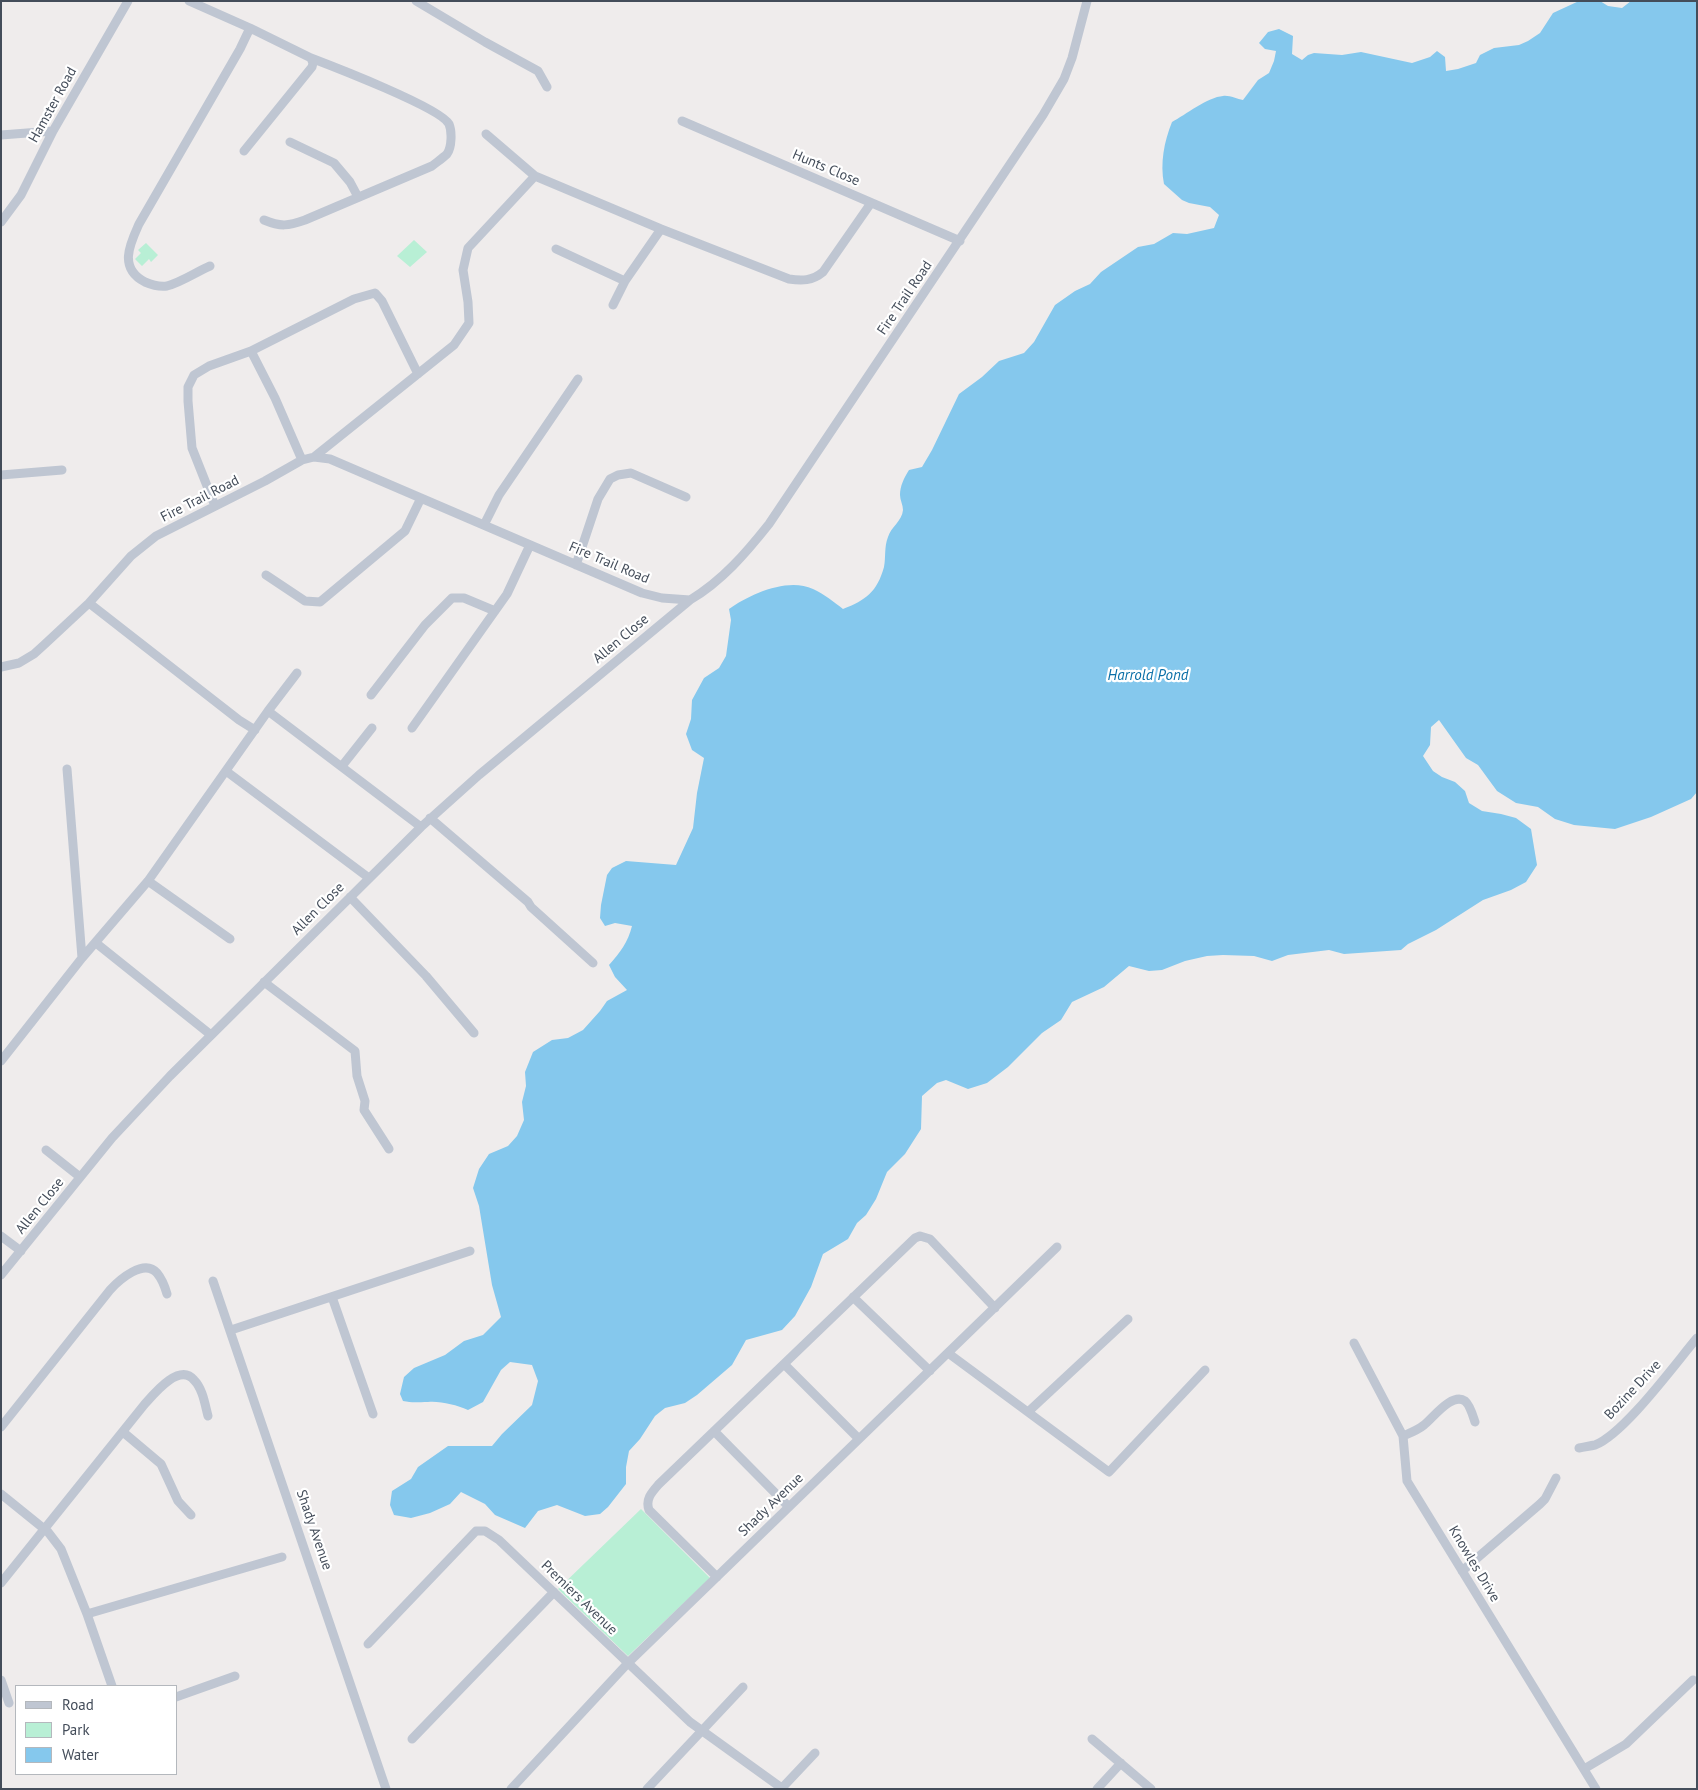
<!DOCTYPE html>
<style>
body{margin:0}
#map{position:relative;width:1698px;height:1790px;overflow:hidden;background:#efecec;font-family:"PT Sans",sans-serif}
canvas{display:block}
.frame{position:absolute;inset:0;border:2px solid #444d5a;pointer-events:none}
.legend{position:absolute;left:15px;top:1685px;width:162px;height:90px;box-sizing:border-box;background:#fff;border:1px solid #b4b8bd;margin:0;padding:6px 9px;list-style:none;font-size:15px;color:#444d5a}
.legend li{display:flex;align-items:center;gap:10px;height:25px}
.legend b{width:25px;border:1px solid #b4b8bd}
</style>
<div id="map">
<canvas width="1698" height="1790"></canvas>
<div class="frame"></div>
<ul class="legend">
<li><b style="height:6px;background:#bfc6d2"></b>Road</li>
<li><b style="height:14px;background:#b8efd5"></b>Park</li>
<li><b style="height:14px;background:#85c8ed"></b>Water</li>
</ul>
</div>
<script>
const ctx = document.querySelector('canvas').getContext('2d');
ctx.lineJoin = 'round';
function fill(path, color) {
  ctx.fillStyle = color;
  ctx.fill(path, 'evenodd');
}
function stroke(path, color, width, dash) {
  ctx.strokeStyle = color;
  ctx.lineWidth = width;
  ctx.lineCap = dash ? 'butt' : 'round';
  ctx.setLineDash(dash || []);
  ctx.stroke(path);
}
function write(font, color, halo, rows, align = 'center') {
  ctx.font = font + ' "PT Sans",sans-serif';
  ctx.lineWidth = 4.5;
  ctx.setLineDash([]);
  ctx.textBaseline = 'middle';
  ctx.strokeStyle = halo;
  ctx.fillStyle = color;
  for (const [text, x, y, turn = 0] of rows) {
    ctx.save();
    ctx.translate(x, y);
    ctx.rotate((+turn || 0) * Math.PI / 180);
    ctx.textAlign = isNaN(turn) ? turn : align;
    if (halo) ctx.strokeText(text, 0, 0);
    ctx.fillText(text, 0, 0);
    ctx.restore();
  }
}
const green = new Path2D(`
 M414,240L427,252L410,267L397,256Z
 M146,243L158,255L151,262L149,259L142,266L135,259L141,253L138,250Z
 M641,1509L710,1578L628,1656L558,1589Z`);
const water = new Path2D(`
 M1579,1H1600L1608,6L1622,8L1631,1H1697V792L1691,799L1651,817L1615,829L1574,825L1555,819L1538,807L1516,803L1497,791L1478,765L1466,758L1439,720L1431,727L1430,745L1423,756L1433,771L1442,777L1455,782L1465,791L1469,803L1482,811L1501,814L1516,818L1531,829L1537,865L1526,882L1511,890L1483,900L1436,930L1408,944L1401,950L1344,954L1329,950L1288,955L1272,961L1254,956L1223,955L1207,956L1185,961L1162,970L1149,971L1129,966L1104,987L1072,1002L1061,1020L1042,1033L1008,1067L987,1083L968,1089L946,1080L937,1083L922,1096L921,1129L905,1154L887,1172L876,1199L866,1215L857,1223L848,1239L823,1254L811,1287L795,1316L782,1330L746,1340L732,1365L697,1395L685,1403L665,1408L655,1416L640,1439L629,1451L626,1467V1484L608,1507L600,1514L585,1516L557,1505L538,1511L525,1528L495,1515L485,1504L461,1492L450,1504L430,1513L411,1518L394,1515L390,1505L392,1491L411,1479L418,1467L448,1446H492L502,1434L532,1405L538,1381L532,1365L510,1362L501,1370L483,1402L468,1410C456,1405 441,1401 428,1402C418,1402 412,1403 403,1401L400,1394L404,1377L414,1368L445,1355L464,1341L483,1335L501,1317L492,1285L479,1206L473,1188L479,1169L489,1154L508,1146L517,1136L524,1120L522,1102L526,1086L525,1072L533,1052L552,1040L568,1038L583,1030L600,1011L607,1001L627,990L615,977L609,965C620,953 628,942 632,926L615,923L605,926L600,918L601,905L607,875L612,868L626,861L676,865L693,828L697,793L704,758L692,750L686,734L691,719L692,700L704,678L719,668L726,656L731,620L729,609C750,594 788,577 813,589C824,594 834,602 843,609C866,600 877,592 884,567C886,557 884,547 888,537C891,527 902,521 903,510C903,505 900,500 900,495C900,486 904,478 909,470L922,467L932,450L959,394L982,377L999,361L1024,353L1034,342L1055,305L1075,291L1090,284L1101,272L1138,247L1154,244L1173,233L1187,234L1214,228L1219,215L1210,207L1189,203L1182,200L1164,184C1160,163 1164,142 1172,122C1185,115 1208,97 1223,96C1229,95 1237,99 1243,100L1258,80L1269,73L1274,61L1276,51L1265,49L1259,43L1268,32L1279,29L1293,36L1292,54L1302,60L1308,55L1314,53L1342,55L1361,52L1412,63L1430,57L1437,51L1445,57L1446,71L1458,69L1476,63L1480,55L1494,48L1519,45L1528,41L1540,33L1553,13Z`);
const minor = new Path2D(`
 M189,1L250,28L311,58L313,63L312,67L244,151
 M416,1L485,42L538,71L547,87
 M682,121L960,241
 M486,134L535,176L661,229L789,279C802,281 812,281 823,272L871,203
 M1,135L53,131
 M290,142L334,163L350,182L358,197
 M264,220C281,227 288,226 305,220L432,166C437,162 443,158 447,154C452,147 452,131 449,124C441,108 332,66 311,58
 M1,222L21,195L53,131L128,1
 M556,249L625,281L661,229
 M210,266C196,272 182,282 167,286C160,287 152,285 145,282C118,268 130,244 139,224L240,49L250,28
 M613,305L625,281
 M251,351L275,398L302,460
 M314,457L454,345L469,323L468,302L463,270L468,248L535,176
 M1,475L62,470
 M215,506L192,448L188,401V387L194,375L209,366L251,351L354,299L375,293L382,301L418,374
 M484,525L499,495L578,379
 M576,565L598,499L610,479L618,475L631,473L686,497
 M266,575L305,601L320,602L405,531L421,498
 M89,603L239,720L255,730
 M1,667L19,663L34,654L45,644L89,603L131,556L156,536L265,481L302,460L314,457L330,459L642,593L662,598L690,600
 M371,695L425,625L452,598H464L495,611
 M268,711L421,827
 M412,728L507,594L530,545
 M342,766L372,728
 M67,769L82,958
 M226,771L369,878
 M430,818L528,902L531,907L593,963
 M148,881L230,939
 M350,897L426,976L474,1033
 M96,943L211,1035
 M264,982L355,1051L357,1076L365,1101L364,1110L389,1149
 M1,1061L82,958L148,881L268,711L297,673
 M46,1150L80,1177
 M1,1236L21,1251
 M1,1275L112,1138L170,1076L421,827L479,775L690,600C722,581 746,553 769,524L1043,115L1064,79L1072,58L1087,1
 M213,1281L386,1789
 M332,1297L373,1414
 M853,1297L930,1371
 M231,1330L470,1251
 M1354,1343L1403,1436L1407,1481L1596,1789
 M948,1353L1109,1472L1205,1370
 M784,1364L859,1439
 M1028,1412L1128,1319
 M1,1427L110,1290C119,1280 144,1258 157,1273C162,1279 165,1287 167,1294
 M714,1431L789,1507
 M123,1432L161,1464L178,1501L191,1515
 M1403,1436C1410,1433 1418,1430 1424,1425C1433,1418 1452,1392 1465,1401C1470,1405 1473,1416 1475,1422
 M1579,1448C1584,1447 1590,1446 1595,1445C1624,1434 1675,1364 1697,1338
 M1,1494L48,1532L61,1549L87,1614L112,1686
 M1462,1571L1540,1504L1545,1499L1556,1478
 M717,1577L649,1510C645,1499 652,1492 659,1484L915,1238L920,1236L930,1239L995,1308
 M1,1583L144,1405C153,1395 179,1362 194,1380C203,1389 205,1405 208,1416
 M87,1614L282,1557
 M368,1644L476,1531H485L499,1540L690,1722L783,1789
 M1,1680L9,1703
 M176,1697L235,1676
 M412,1739L554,1592
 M1092,1739L1151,1789
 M1584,1769L1626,1744L1693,1680
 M511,1789L628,1663L1057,1247
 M647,1789L743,1687
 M781,1789L815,1753
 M1097,1789L1121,1763`);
const streetNames = [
 ["Hamster Road",53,105,-61],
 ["Hunts Close",826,168,23],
 ["Fire Trail Road",905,298,-56],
 ["Fire Trail Road",200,499,-27],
 ["Fire Trail Road",609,563,23],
 ["Allen Close",621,639,-40],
 ["Allen Close",318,909,-45],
 ["Allen Close",40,1206,-51],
 ["Bozine Drive",1633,1390,-47],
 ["Shady Avenue",771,1505,-44],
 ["Shady Avenue",314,1530,71],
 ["Knowles Drive",1474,1564,59],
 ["Premiers Avenue",579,1598,44]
];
const waterNames = [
 ["Harrold Pond",1148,676]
];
fill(green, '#b8efd5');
fill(water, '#85c8ed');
stroke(minor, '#bfc6d2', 9);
write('14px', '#444d5a', '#fff', streetNames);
write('italic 15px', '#0a6fa7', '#fff', waterNames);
</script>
